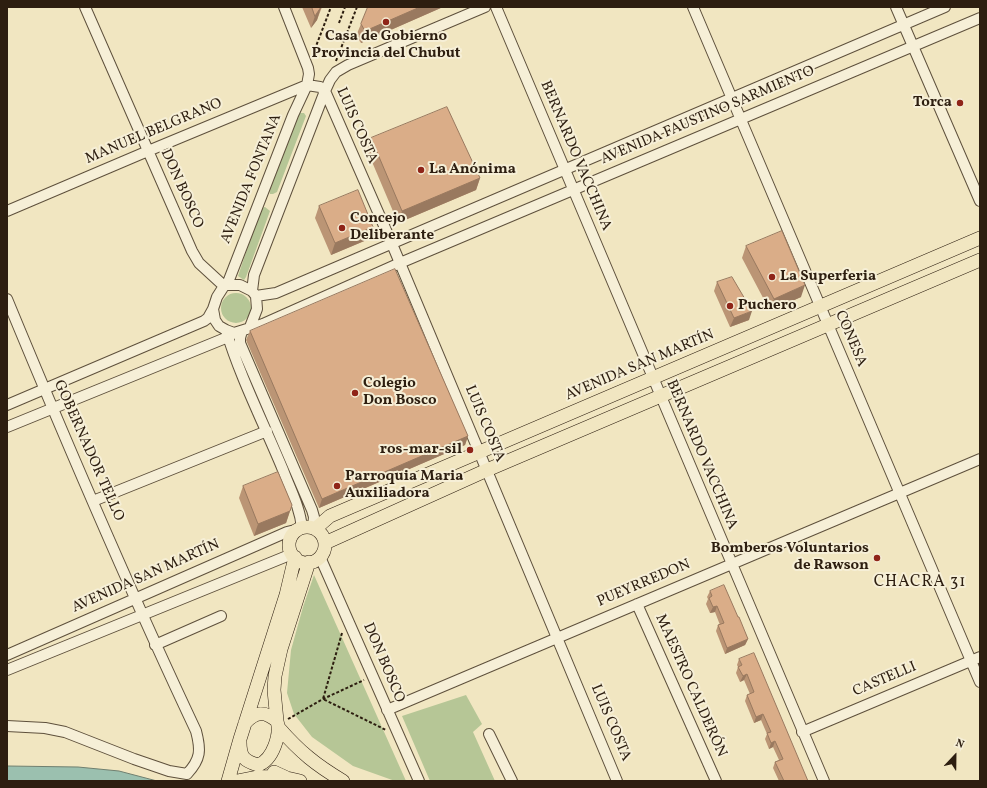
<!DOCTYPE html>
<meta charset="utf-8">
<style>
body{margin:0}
#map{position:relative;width:987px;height:788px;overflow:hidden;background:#f1e6c1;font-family:Vollkorn,serif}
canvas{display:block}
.frame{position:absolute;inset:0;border:8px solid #2d1e10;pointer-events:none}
.north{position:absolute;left:935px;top:736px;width:40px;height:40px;-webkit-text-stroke:3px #f6efd7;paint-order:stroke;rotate:22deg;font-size:11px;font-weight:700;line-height:16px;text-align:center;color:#2d1e10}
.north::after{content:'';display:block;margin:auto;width:14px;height:18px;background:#2d1e10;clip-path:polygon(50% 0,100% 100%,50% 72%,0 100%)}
</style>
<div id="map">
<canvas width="987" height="788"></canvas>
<div class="frame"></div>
<div class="north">N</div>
</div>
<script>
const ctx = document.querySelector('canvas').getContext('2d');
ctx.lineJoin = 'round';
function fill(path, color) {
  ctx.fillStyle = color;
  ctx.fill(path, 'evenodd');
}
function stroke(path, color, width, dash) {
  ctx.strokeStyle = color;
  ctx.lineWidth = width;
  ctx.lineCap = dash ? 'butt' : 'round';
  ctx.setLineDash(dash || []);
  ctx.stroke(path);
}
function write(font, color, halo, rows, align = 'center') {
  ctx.font = font + ' Vollkorn,serif';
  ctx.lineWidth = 4;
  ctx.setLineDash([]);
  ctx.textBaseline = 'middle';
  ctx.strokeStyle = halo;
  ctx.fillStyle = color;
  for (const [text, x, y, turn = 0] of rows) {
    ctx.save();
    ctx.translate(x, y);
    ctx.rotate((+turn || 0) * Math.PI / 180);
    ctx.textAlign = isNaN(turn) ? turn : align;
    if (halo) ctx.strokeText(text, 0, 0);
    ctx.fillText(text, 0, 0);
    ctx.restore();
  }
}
const green = new Path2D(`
 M299,113H304L306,116L277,192L273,194H270L269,190Z
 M265,207L270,211L246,277L244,280L238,276L261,208Z
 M221 308a15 15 0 1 1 30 0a15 15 0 1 1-30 0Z
 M314,575L406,781H395L353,766L312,737L294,714L287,693L291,650L303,607Z
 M466,695L482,724L473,732L495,781H430L402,716Z`);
const water = new Path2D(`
 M7,766L78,767L119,771L157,781H7Z`);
const path = new Path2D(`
 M339,23L345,7
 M313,54L331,7
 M336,61L357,7
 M342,633L323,699L386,730
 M288,719L323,699L364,680`);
const minor = new Path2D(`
 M85,7L192,251L199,263L224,286
 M496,7L824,781
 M693,7L980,682
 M896,7L980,201
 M7,211L148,151L307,85L320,87L325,91L392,244L617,781
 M227,285L293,115L307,85L309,74L308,68L284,7
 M252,291L254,275L325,91L330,80L336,72L348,65L485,7
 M256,296L276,293L945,7
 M7,299C67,444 129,589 196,731C201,750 201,759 187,774L169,771L134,759L65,732L45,728L7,726
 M250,327L257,309L256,296L252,291L240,285H227L224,286L217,297L213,309L215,320L219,326L226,330L234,333L263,324L400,263L980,18
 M226,330C240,377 264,424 283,470C290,489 300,507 302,528
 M242,331L240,338V343L312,510L314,517L313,528
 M7,405L204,321L208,318L213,309
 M7,427L228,337L234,333
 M93,501L267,431
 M320,557L419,781
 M637,604L716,781
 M155,645L221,616
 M7,655L287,532L299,529
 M7,670L292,554
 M387,710L980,459
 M802,732L980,657
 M489,734L512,781`);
const major = new Path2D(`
 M289 545a18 18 0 1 1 36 0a18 18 0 1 1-36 0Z
 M315,529L330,516L980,238
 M325,543L487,470L980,260
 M277,721L274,690L275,676L281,649L309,562
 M279,728C300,752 316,765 343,781
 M240,742C240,757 244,761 258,765C273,760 281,734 277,721C265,711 256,711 245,723
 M274,772L287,778L300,781
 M228,781L240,739L286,595L295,557
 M237,781L257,777L281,776`);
const wall = new Path2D(`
 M302,7H322L317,20L311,28Z
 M368,7H443L361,43L356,36Z
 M371,138L480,178L476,190L398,223L367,150Z
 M319,206L373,227L369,239L331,255L315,218Z
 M746,246L801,297L770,311L742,258Z
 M717,282L749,320L730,327L714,291Z
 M250,331L468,436L465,445L319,508L246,340Z
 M243,486L290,511L286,523L254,536L239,498Z
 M710,591L738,617L748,639L745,645L725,654L716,631L718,625H720L715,612L710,613L706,604L708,599L707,597Z
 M739,659L808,781H779L773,768L775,762L779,760L773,747L769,749L765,739L767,734L761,720L754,723L745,701L747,695L750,694L744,680L740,682L736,673L738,667L737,665Z`);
const shadedWall = new Path2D(`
 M321,7L317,20L311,28L315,16Z
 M420,7H443L361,43L365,31Z
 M480,178L476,190L398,223L402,211Z
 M373,227L369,239L331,255L335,243Z
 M805,285L801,297L770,311L774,299Z
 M752,311L749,320L730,327L734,318Z
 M468,436L465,445L319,508L322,499Z
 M290,511L286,523L254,536L258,524Z
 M717,606L715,612L710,613L713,607Z
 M748,639L745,645L725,654L727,648Z
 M747,674L744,680L740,682L743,676Z
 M763,714L761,720L754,723L756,717Z
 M775,741L773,747L769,749L771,743Z`);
const building = new Path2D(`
 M312,7H321L315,16Z
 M368,7H420L365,31L361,24Z
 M447,107L480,178L402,211L371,138Z
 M358,190L373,227L335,243L319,206Z
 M782,231L805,285L774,299L746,246Z
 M395,269L468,436L322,499L250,331Z
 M732,277L752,311L734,318L717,282Z
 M278,472L292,505L290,511L258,524L243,486Z
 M724,585L738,617H739L748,639L727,648L718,625L724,623L717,606L713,607L709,598L712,596L710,591Z
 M754,653L808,781H784L775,762L783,759L775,741L771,743L767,733L771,732L763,714L756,717L747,695L754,692L747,674L743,676L738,667L742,665L739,659Z`);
const markers = [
 [386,22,4,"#8f2418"],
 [960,103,4,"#8f2418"],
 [421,170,4,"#8f2418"],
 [342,228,4,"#8f2418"],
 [772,277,4,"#8f2418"],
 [730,306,4,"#8f2418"],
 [355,393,4,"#8f2418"],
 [470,450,4,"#8f2418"],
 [337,486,4,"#8f2418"],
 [877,558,4,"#8f2418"]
];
const poiNames = [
 ["Casa de Gobierno",386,37,"center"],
 ["Provincia del Chubut",386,54,"center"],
 ["Torca",952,103,"right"],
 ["La Anónima",429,170],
 ["Concejo",350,219],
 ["Deliberante",350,236],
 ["La Superferia",780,277],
 ["Puchero",738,306],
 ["Colegio",363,384],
 ["Don Bosco",363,401],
 ["ros-mar-sil",462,450,"right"],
 ["Parroquia Maria",345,477],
 ["Auxiliadora",345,494],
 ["Bomberos Voluntarios",869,549,"right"],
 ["de Rawson",869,566,"right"]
];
const streetNames = [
 ["AVENIDA FAUSTINO SARMIENTO",708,116,-23],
 ["LUIS COSTA",356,126,66],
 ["MANUEL BELGRANO",154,132,-23],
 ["BERNARDO VACCHINA",575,156,67],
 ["AVENIDA FONTANA",252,179,-68],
 ["DON BOSCO",181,189,66],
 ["CONESA",850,339,67],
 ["AVENIDA SAN MARTÍN",640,366,-23],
 ["LUIS COSTA",484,424,67],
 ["GOBERNADOR TELLO",88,451,66],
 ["BERNARDO VACCHINA",701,455,67],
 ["AVENIDA SAN MARTÍN",146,577,-24],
 ["PUEYRREDON",644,584,-23],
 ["DON BOSCO",383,663,67],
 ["CASTELLI",885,680,-23],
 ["MAESTRO CALDERÓN",690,686,66],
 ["LUIS COSTA",610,723,67]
];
const neighbourhoodNames = [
 ["CHACRA 31",920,583]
];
fill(green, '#b6c696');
fill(water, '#9bc0af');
stroke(water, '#6f7f6f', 1);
stroke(minor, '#5e503c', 12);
stroke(major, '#2d1e10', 14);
stroke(path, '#2d1e10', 2, [3, 2]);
stroke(minor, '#f6efd7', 10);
stroke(major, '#f1e6c1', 13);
fill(wall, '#bb9575');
fill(shadedWall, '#99795f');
fill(building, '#daad88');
stroke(building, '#99795f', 1);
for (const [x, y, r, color] of markers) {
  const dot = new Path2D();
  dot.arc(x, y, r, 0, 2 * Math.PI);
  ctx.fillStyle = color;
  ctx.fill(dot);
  stroke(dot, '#f6efd7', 1.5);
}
write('bold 15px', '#2d1e10', '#f6efd7', poiNames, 'left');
write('15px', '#2d1e10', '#f6efd7', streetNames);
ctx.letterSpacing = '1px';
write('16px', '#2d1e10', '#f6efd7', neighbourhoodNames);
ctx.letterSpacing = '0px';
</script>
